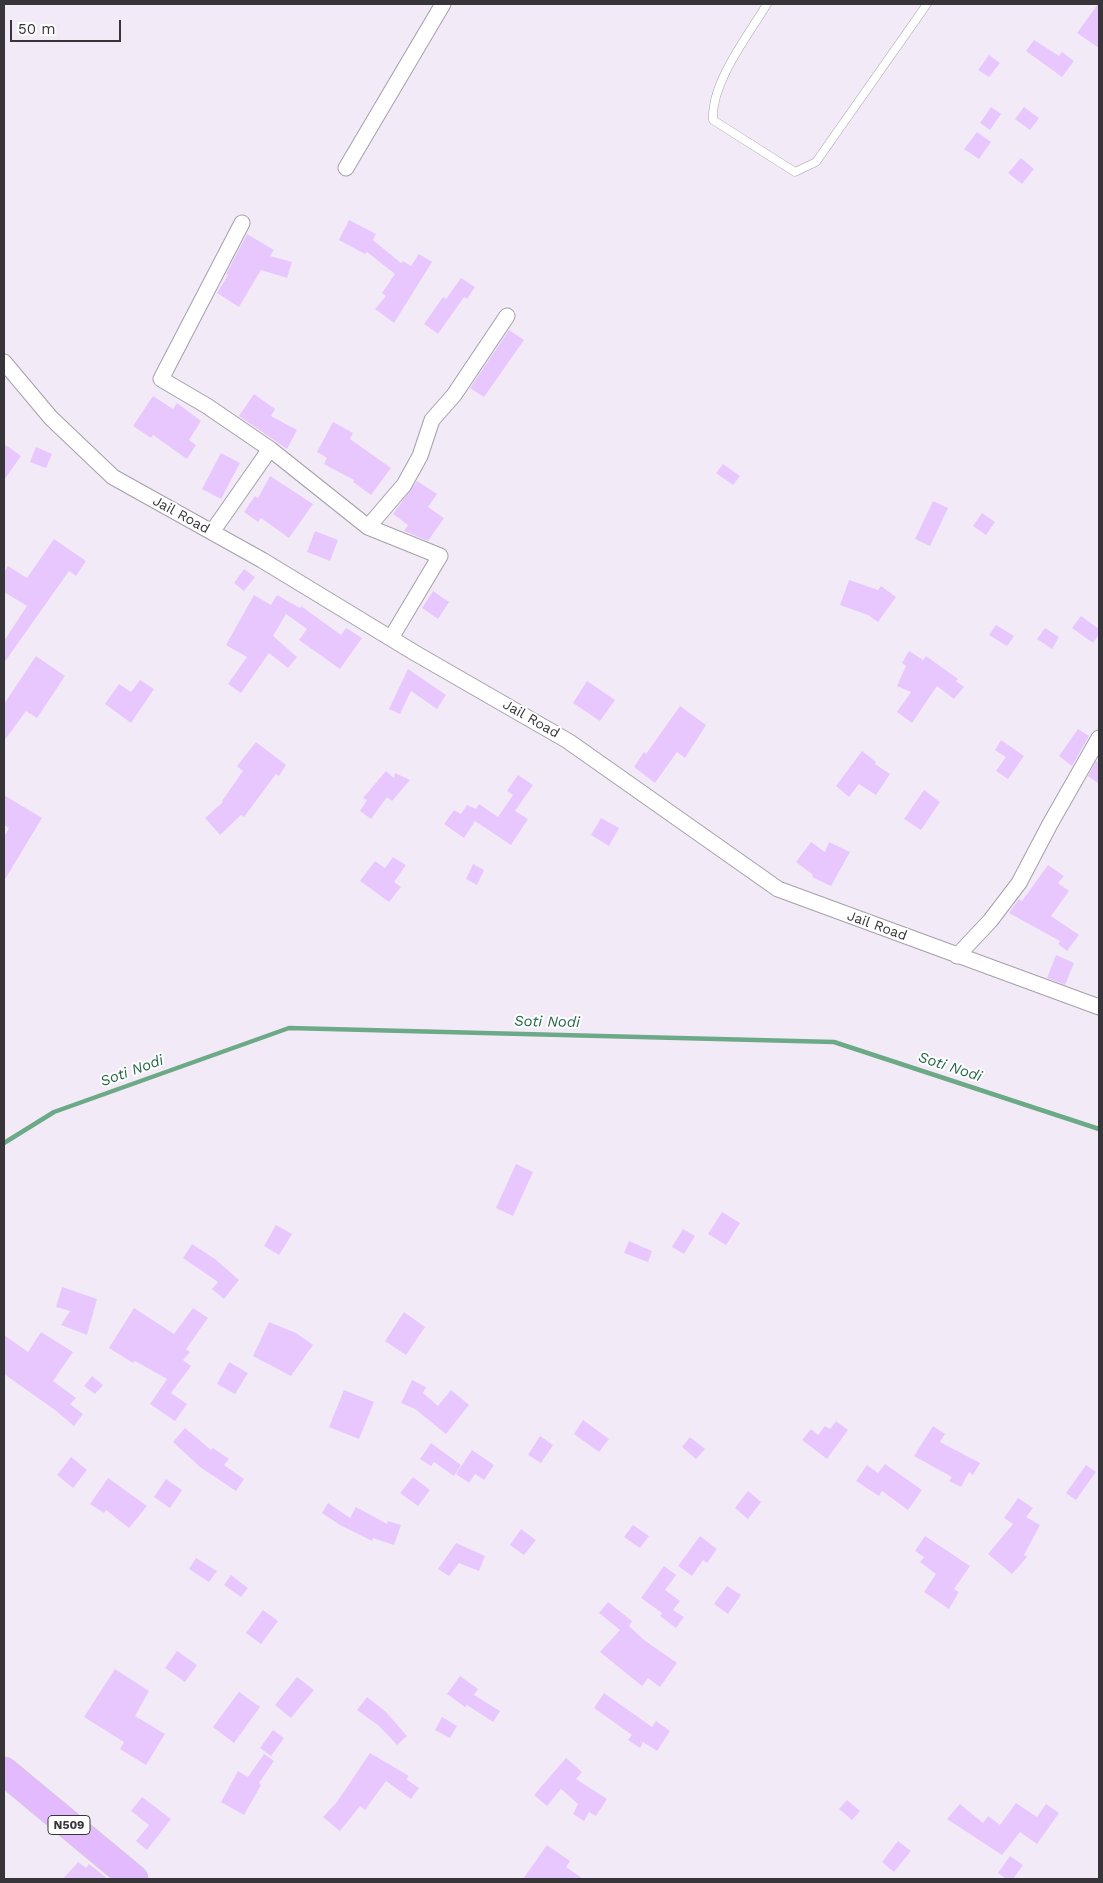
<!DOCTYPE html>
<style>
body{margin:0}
#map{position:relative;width:1103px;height:1883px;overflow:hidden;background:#f2ebf7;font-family:"Work Sans",sans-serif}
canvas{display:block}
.frame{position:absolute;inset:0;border:5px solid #373539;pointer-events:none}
.scale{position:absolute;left:10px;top:20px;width:111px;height:22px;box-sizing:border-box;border:2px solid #373539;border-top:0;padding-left:6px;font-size:15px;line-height:18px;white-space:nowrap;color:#373539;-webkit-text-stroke:4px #fff;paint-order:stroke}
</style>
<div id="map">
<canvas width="1103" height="1883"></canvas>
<div class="frame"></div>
<div class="scale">50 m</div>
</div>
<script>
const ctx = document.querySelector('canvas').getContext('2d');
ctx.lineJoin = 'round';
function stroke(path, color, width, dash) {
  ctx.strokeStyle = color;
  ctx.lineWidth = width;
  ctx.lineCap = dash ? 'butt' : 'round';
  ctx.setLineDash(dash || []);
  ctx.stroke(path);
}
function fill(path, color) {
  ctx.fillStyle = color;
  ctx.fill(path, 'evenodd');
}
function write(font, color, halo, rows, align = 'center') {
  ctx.font = font + ' "Work Sans",sans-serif';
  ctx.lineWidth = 4;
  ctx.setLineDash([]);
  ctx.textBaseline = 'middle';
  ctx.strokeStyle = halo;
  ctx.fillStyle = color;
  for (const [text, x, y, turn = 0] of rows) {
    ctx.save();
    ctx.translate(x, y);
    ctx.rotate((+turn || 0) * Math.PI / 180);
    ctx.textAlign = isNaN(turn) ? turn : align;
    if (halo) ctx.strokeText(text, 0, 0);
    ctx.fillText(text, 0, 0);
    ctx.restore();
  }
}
const stream = new Path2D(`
 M4,1143L54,1112L289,1028L834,1042L1099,1129`);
const building = new Path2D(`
 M1098,4H1099V48L1077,33Z
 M1034,40L1059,56L1062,52L1074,61L1062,77L1026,51Z
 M989,55L1000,63L989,77L978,70Z
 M991,107L1001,114L990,130L980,123Z
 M1024,107L1039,118L1030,130L1015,119Z
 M977,132L991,142L979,159L964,149Z
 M1021,158L1034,169L1022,184L1008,173Z
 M349,220L376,234L373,240L401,263L403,261L411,266L419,254L432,262L394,323L375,309L386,296L382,293L395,274L367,252L365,254L339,240Z
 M247,234L274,250L270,256L292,262L287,278L261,270L239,307L217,293L228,275L226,274Z
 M461,278L475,287L467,299L464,297L438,334L424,324L443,297L446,299Z
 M509,330L524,340L484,397L470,388Z
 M254,394L275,409L271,416L297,430L287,449L239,416Z
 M153,396L173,409L177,403L201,421L189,440L196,445L187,459L153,435L151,438L133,426Z
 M333,422L353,433L350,439L391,468L371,495L353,482L354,480L324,464L327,458L317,452Z
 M4,444L21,456L4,480Z
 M36,447L52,454L46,468L30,462Z
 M221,453L240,463L221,499L202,489Z
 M723,464L740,476L733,485L716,473Z
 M270,476L313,504L289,538L261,518L258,522L244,512L255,496L258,498Z
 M417,481L437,494L428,507L444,518L428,541L404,531L408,525L393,514Z
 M933,501L948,508L930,546L915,539Z
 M982,513L995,522L986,535L973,526Z
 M315,531L338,540L330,561L307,552Z
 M54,539L86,561L76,576L69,571L4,663V641L27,606L4,592V573L8,566L27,578Z
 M244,569L255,577L244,591L234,583Z
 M849,580L878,590L881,586L896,597L878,622L868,615L840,605Z
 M433,591L449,602L438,619L422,608Z
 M254,595L271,605L277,595L300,608L301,606L341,635L346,628L362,638L340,669L299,640L307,629L286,614L273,636L297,657L288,668L269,653L241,693L228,684L247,657L226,645Z
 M1081,616L1099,629V634L1093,643L1072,628Z
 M996,625L1014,636L1007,646L989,635Z
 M1045,628L1059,637L1052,649L1037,639Z
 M909,651L923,660L926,656L958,679L956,681L964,687L954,699L937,686L912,723L897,712L911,692L897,686L906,666L902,663Z
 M36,656L65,676L37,718L26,711L4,741V704Z
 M408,669L446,695L437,709L411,691L400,714L389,709Z
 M140,680L154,689L131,723L105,704L119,684L131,692Z
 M587,681L615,700L600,721L573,703Z
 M680,706L706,725L685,758L677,752L655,783L634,767L644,752L646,754Z
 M1078,729L1089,736L1072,766L1059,756Z
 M1001,740L1024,756L1008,779L996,771L1006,757L995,750Z
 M256,742L286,765L279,776L276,774L244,817L241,815L220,835L205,818L223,802L222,801L243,771L237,766Z
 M862,751L876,762L875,764L890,774L876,795L859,784L849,797L836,786Z
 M1096,761L1099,763V784L1088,776Z
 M386,771L394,778L395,773L410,780L392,801L387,797L371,819L360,811L367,800L363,798Z
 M518,775L533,785L515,811L528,819L511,845L475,821L464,838L444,824L454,810L461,814L467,805L476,809L479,804L498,817L513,795L507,791Z
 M924,790L940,802L921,830L904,819Z
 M4,795L42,818L4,881V837L9,828L4,825Z
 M601,818L619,828L609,846L591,835Z
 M811,842L825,852L829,842L850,852L831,886L812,877L813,875L796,862Z
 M393,857L406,865L394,882L401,887L389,902L360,881L375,861L385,868Z
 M473,864L484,870L477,885L466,879Z
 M1048,865L1064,876L1058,883L1069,891L1051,916L1079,935L1067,951L1058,944L1060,941L1009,913L1019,899L1022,901Z
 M1056,955L1074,963L1065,985L1047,978Z
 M516,1164L533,1172L513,1216L496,1208Z
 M722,1212L740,1223L726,1245L708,1234Z
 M276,1225L292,1234L279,1255L264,1246Z
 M683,1229L695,1236L684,1254L672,1247Z
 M629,1241L652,1251L648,1262L624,1253Z
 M192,1244L215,1259L239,1280L224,1299L212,1289L218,1282L183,1258Z
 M62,1287L97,1299L87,1335L61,1325L70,1311L56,1307Z
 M134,1308L174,1334L193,1308L208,1318L186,1349L190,1352L183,1360L191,1366L171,1393L187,1404L175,1421L150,1404L167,1379L135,1361L133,1363L109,1348Z
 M404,1312L425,1327L406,1355L385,1341Z
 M269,1322L296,1333L313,1345L291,1376L253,1356Z
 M41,1332L73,1352L53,1381L76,1398L70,1404L83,1414L74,1426L55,1410L4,1374V1335L28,1352Z
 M229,1362L248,1373L235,1394L217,1384Z
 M92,1376L103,1385L95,1394L84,1386Z
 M412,1380L426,1387L423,1393L438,1406L451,1390L469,1405L446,1434L415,1409L401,1403Z
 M344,1390L374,1402L359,1439L329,1427Z
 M583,1420L609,1439L599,1452L574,1434Z
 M836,1421L848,1430L827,1459L802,1440L811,1429L818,1435L825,1426L830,1429Z
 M933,1426L945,1434L940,1442L980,1463L973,1475L969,1472L961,1487L949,1481L952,1477L914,1456Z
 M185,1428L211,1450L213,1448L229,1459L224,1465L244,1479L236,1491L200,1467L173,1442Z
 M540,1436L553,1445L541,1463L528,1455Z
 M690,1437L705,1449L696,1459L682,1447Z
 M431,1443L461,1465L454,1476L434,1462L431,1466L420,1459Z
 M472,1450L494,1465L484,1480L475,1474L469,1483L456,1474Z
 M71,1457L87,1470L73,1488L57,1475Z
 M885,1464L922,1490L908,1510L882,1491L879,1496L856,1481L867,1465L878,1473Z
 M1086,1465L1096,1472L1076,1500L1066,1493Z
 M413,1477L430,1490L418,1506L400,1493Z
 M108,1478L147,1506L129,1528L106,1510L104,1513L90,1504Z
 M166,1479L182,1490L170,1508L154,1497Z
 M748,1491L761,1502L748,1519L735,1508Z
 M1018,1498L1033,1508L1026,1517L1040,1525L1024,1555L1027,1557L1012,1574L988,1554L1013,1524L1004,1518Z
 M328,1503L350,1518L356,1507L387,1524L388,1521L401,1525L394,1545L373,1538L372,1541L340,1525L322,1513Z
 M633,1525L649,1536L640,1548L624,1537Z
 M521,1529L536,1540L524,1555L510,1545Z
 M700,1536L717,1549L707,1563L703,1560L692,1576L678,1566Z
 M925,1536L970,1566L954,1589L959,1592L949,1609L924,1592L936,1574L920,1562L924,1557L915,1551Z
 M456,1543L485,1556L479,1571L459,1563L449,1576L438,1569Z
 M196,1558L217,1571L209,1582L189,1569Z
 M664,1566L676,1575L665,1590L680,1601L673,1610L684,1617L676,1628L660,1616L662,1613L641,1598Z
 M231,1575L248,1588L241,1597L224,1585Z
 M727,1586L741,1595L728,1614L714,1604Z
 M608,1602L632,1621L629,1626L644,1640L677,1663L660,1687L648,1678L642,1686L600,1652L620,1630L599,1613Z
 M263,1610L278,1621L261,1644L246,1633Z
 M177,1651L197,1665L185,1682L165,1668Z
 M115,1669L149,1691L135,1716L165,1734L146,1765L120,1749L124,1742L84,1717Z
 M460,1676L478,1689L474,1695L500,1711L493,1722L467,1705L465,1707L447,1694Z
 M297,1677L314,1690L291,1718L275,1705Z
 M239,1692L260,1707L234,1743L213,1727Z
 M604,1693L652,1727L656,1721L670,1731L657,1751L643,1742L640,1748L628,1740L632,1735L594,1708Z
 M367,1697L386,1712L407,1736L397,1745L379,1726L357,1710Z
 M442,1717L457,1726L450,1738L435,1730Z
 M273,1730L284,1738L271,1756L260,1748Z
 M370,1753L409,1776L406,1779L419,1788L411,1799L386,1781L365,1810L360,1806L340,1831L323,1817L337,1802Z
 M264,1754L274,1761L259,1783L261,1785L244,1815L221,1802L238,1771L248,1777Z
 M566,1758L582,1772L576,1779L607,1799L596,1816L589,1812L584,1821L573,1814L578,1804L561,1789L547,1806L534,1795Z
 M142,1797L171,1819L147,1850L136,1841L149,1825L131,1811Z
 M847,1800L860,1811L852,1820L839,1809Z
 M1016,1803L1037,1817L1046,1804L1059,1813L1037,1844L1020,1832L1002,1855L947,1819L960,1804L983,1823L988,1816L1000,1825Z
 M898,1841L911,1851L894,1872L882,1862Z
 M547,1845L570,1861L566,1867L583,1879H523Z
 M1010,1856L1023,1865L1013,1879H1006L998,1873Z
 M78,1862L86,1868L89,1864L108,1879H63Z`);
const lane = new Path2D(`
 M767,4C748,36 711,82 713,120L795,172L816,162L927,4`);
const street = new Path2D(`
 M346,168L443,4
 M242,223L161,379L207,406L270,449L368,527L440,556L391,638
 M4,362L51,418L113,477L262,560L415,653L568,741L778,889L1099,1007
 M368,527L404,485L420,456L432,420L454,395L507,316
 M212,532L270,449
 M957,956L990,921L1019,883L1050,824L1099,738`);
const highway = new Path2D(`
 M4,1771L134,1879`);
const shields = [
 [69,1825,42]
];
const shieldNames = [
 ["N509",69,1825]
];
const streetNames = [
 ["Jail Road",181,515,29],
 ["Jail Road",531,719,30],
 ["Jail Road",877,926,20]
];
const waterNames = [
 ["Soti Nodi",547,1022,1],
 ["Soti Nodi",950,1067,18],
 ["Soti Nodi",132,1071,-20]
];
stroke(stream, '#6ca986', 4.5);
fill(building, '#e8c7fe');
stroke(lane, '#a69faa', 9);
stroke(street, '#a69faa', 17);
stroke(highway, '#cfcfcf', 29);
stroke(lane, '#fff', 8);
stroke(street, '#fff', 15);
stroke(highway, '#e3bafd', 28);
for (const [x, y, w] of shields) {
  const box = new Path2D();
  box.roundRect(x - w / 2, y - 9.5, w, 19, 4);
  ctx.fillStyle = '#fff';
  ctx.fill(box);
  stroke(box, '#373539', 1);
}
write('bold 12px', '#373539', null, shieldNames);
write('14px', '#373539', '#fff', streetNames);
write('italic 15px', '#216744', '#fff', waterNames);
</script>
